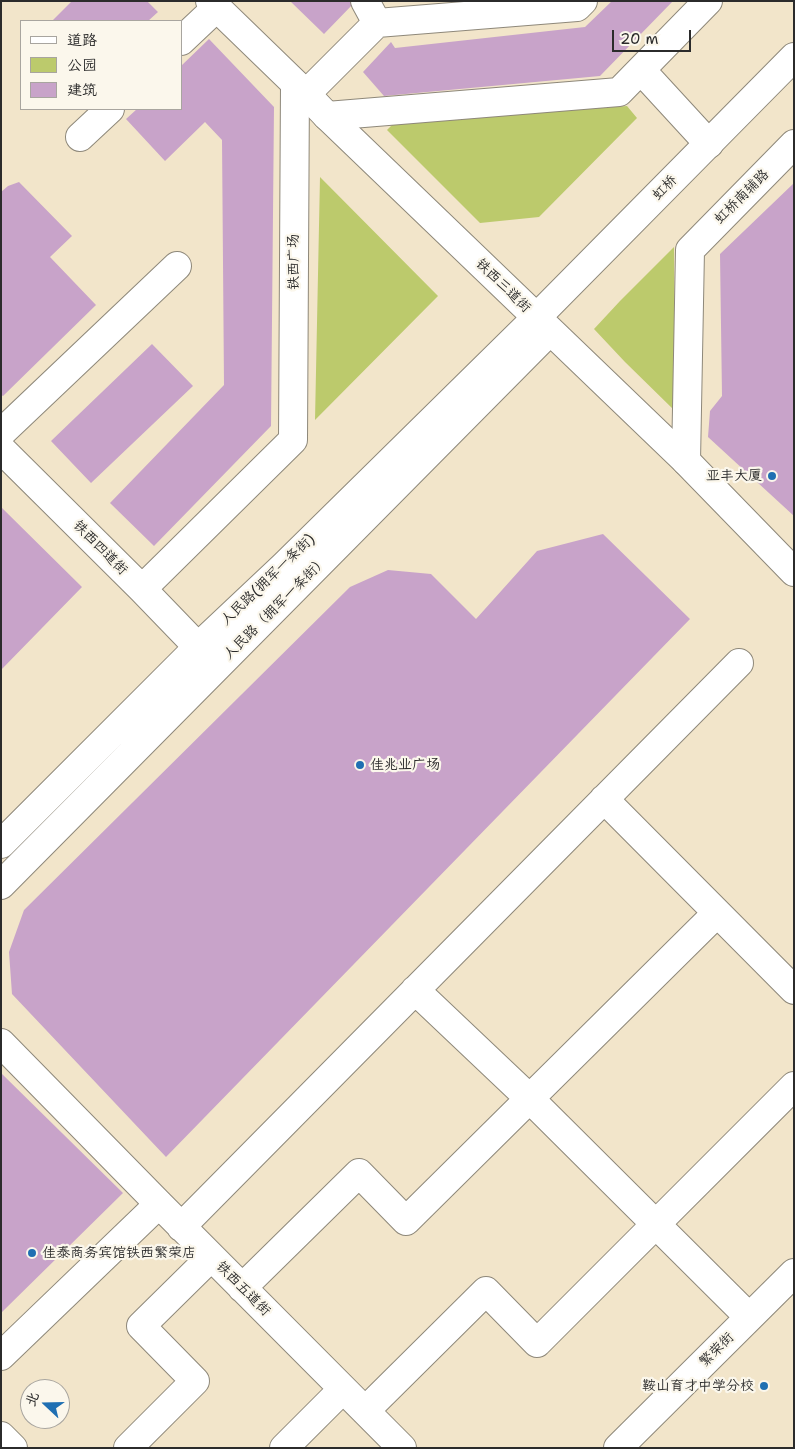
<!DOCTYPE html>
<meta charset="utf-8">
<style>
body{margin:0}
#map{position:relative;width:795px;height:1449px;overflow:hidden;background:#f2e5ca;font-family:"Shantell Sans","LXGW WenKai TC",sans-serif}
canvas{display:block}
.frame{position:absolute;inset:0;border:2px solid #2b2b2b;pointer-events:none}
.legend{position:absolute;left:20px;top:20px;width:162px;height:90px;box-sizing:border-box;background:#fbf7ec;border:1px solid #a8a59f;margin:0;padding:6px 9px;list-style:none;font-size:15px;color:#2b2b2b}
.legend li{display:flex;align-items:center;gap:10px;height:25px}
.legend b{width:25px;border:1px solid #a8a59f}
.north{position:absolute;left:20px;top:1379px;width:50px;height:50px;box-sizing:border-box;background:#fbf7ec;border:1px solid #a8a59f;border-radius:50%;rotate:291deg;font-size:14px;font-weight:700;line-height:20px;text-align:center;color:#2b2b2b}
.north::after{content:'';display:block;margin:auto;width:18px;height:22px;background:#1f6fb2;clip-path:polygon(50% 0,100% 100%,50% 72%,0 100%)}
.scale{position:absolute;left:612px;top:30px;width:79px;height:22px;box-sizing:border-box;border:2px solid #2b2b2b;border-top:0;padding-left:6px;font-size:15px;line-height:18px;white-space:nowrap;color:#2b2b2b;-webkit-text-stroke:4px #fbf7ec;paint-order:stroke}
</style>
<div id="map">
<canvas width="795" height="1449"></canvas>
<div class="frame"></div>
<ul class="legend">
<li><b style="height:6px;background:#fff"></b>道路</li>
<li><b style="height:14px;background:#bcca6c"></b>公园</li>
<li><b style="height:14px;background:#c8a3c9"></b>建筑</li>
</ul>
<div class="north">北</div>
<div class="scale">20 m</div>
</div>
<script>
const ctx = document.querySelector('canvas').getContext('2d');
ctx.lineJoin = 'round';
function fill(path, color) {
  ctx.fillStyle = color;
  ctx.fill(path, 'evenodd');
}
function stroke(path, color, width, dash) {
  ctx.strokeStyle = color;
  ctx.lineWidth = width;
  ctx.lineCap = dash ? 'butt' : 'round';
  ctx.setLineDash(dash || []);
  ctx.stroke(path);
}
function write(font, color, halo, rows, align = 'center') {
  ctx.font = font + ' "Shantell Sans","LXGW WenKai TC",sans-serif';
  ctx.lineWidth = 4.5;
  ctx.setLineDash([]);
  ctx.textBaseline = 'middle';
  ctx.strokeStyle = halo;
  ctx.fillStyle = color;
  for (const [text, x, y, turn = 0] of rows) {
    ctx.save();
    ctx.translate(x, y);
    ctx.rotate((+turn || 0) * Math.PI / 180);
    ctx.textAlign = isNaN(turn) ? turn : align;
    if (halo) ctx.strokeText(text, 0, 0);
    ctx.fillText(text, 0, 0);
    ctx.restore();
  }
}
const green = new Path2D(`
 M627,106L637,118L539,217L480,223L387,130L395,122Z
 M320,177L438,296L315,420Z
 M674,247L675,411L625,362L594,329L620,301Z`);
const building = new Path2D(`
 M72,1H147L158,12L148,21H52Z
 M290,1H352L354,3L324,34Z
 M612,1H673L600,76L384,96L363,72L391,42L395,48L585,27Z
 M209,39L274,107L271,426L154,546L110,503L224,385L222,140L205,122L165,161L126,119L137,109H181V66Z
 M19,182L72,236L50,257L96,305L3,396L1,395V192L8,186Z
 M794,183V516L708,437L710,411L722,396L720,254Z
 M152,344L193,386L91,483L51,441Z
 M1,507L82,587L1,670Z
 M603,534L690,619L166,1157L12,994L9,952L24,910L350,587L388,570L431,574L476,619L537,551Z
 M1,1073L123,1193L1,1313Z`);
const minor = new Path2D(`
 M365,1L377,23
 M181,41L216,8
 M641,70L709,144
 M306,94L377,23L577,7L583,1
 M327,116L619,92L708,1
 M80,137L110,109
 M1,433L177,266
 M1,449L142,589L198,647
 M686,461L690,250L794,144
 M142,589L293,440L295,84
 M604,799L794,990
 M415,990L530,1099L749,1317
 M1,1043L159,1204L402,1448
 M181,1227L739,663
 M242,1288L359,1173L406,1221L717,913
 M1,1356L159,1204
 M365,1411L486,1291L537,1343L794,1086
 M1,1436L13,1448
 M128,1448L195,1381L141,1326L211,1257
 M284,1448L343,1389
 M618,1448L794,1273`);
const major = new Path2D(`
 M210,1L306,94L327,116L686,461L794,572
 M1,844L198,647L284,566L536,318L794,57
 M1,885L550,331`);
const markers = [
 [772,476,5,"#1f6fb2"],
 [360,765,5,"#1f6fb2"],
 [32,1253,5,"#1f6fb2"],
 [764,1386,5,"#1f6fb2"]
];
const streetNames = [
 ["虹桥",665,188,-45],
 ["虹桥南辅路",742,197,-45],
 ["铁西广场",294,262,-90],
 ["铁西三道街",503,286,44],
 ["铁西四道街",100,548,45],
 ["人民路(拥军一条街)",268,580,-44],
 ["人民路（拥军一条街）",276,608,-45],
 ["铁西五道街",243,1289,45],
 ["繁荣街",717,1350,-45]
];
const poiNames = [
 ["亚丰大厦",762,476],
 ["佳兆业广场",370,765,"left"],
 ["佳泰商务宾馆铁西繁荣店",42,1253,"left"],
 ["鞍山育才中学分校",754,1386]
];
fill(green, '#bcca6c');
fill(building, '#c8a3c9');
stroke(minor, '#8e887a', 30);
stroke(major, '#8e887a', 30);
stroke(minor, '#fff', 28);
stroke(major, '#fff', 28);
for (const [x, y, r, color] of markers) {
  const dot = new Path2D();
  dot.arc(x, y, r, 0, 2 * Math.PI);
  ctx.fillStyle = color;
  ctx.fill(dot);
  stroke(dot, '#fbf7ec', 2);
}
write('14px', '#2b2b2b', '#fbf7ec', streetNames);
write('14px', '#2b2b2b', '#fbf7ec', poiNames, 'right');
</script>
